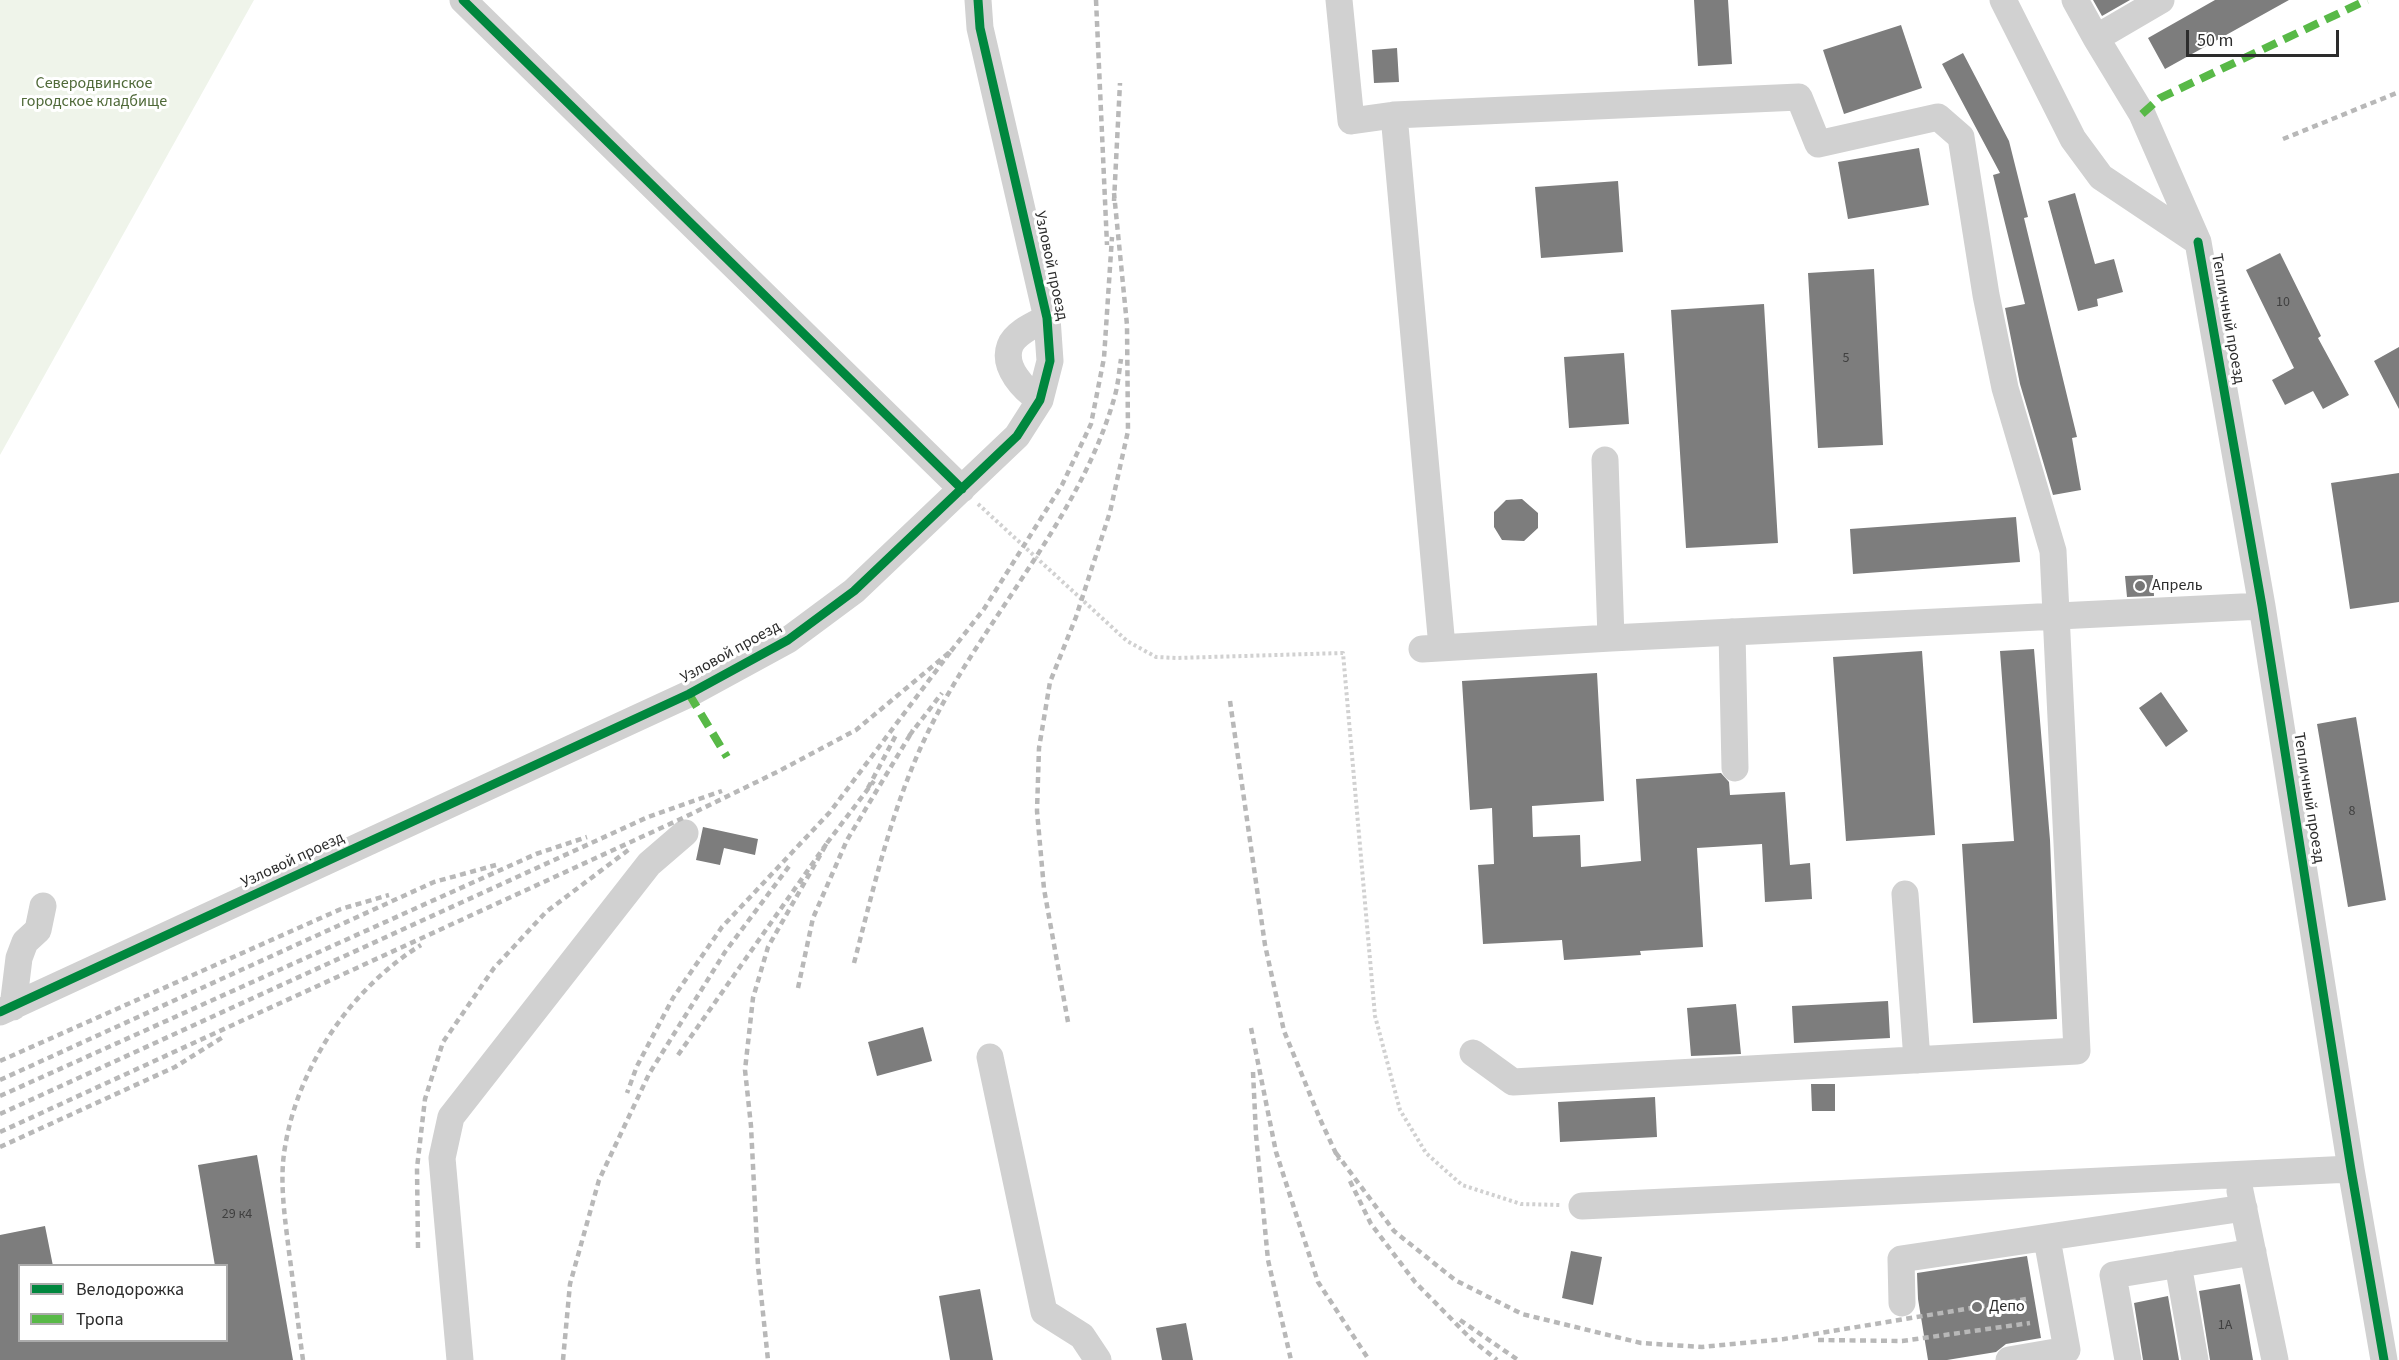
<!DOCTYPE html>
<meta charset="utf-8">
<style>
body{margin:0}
#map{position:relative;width:2399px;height:1360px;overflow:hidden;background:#fff;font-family:"Source Sans 3",sans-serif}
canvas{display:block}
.legend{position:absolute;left:18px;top:1264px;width:210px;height:78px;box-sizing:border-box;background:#fff;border:2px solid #ababab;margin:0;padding:8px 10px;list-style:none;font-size:18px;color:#2c2c2c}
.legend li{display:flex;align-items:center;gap:12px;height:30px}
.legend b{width:30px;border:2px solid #ababab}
.scale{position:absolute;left:2186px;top:30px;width:153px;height:27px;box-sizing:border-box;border:3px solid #2c2c2c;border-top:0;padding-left:8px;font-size:18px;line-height:21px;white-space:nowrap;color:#2c2c2c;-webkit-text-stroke:4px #fff;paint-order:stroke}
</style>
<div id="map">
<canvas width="2399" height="1360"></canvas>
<ul class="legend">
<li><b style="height:8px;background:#00873e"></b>Велодорожка</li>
<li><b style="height:8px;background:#58b947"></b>Тропа</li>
</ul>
<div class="scale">50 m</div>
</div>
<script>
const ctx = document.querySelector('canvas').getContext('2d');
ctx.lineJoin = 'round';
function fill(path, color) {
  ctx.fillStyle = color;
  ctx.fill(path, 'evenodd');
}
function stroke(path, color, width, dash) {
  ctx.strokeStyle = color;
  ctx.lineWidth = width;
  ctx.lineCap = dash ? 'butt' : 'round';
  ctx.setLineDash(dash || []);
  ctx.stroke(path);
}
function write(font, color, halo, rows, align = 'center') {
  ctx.font = font + ' "Source Sans 3",sans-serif';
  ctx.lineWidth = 6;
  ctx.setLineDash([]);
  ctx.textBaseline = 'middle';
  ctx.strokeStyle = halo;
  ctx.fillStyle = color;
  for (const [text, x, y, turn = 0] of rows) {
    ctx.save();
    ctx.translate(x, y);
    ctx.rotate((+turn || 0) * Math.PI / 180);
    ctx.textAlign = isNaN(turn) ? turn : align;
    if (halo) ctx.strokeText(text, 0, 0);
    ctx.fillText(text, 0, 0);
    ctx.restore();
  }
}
const green = new Path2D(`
 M0,0H254L0,455Z`);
const building = new Path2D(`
 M1694,0H1728L1732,64L1698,66Z
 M2093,0H2130L2102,16Z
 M2215,0H2289L2165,69L2148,38Z
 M1901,25L1922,88L1844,114L1823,50Z
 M1397,48L1399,82L1374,83L1372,50Z
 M1963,53L2009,141L2028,217L2024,218L2077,437L2072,438L2081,490L2053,495L2020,384L2005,308L2025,304L1993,175L2000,173L1942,64Z
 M1919,148L1929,205L1848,219L1838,162Z
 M1618,181L1623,252L1541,258L1535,187Z
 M2075,193L2095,264L2114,259L2123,292L2097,299L2098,306L2078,311L2048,201Z
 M2280,253L2321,336L2318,338L2349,395L2323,409L2313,391L2285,405L2272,380L2294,368L2246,270Z
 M1874,269L1883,445L1818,448L1808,273Z
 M1764,304L1778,543L1686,548L1671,310Z
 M2399,347V409L2374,361Z
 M1624,353L1629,424L1569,428L1564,357Z
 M2399,473V602L2350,609L2331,483Z
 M1522,499L1538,513V528L1524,541L1502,540L1494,527V512L1506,500Z
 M2016,517L2020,562L1853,574L1850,529Z
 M2153,575L2154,596L2127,597L2125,576Z
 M2034,649L2050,840L2057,1019L1973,1023L1962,844L2014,841L2000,651Z
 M1922,651L1935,835L1846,841L1833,657Z
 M1597,673L1604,801L1532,806L1533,837L1580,835L1581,867L1641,861L1636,779L1721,773L1729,782L1730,795L1785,792L1790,865L1810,863L1812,899L1765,902L1762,844L1697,848L1703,947L1640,951L1641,955L1564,960L1562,940L1483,944L1478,865L1494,864L1492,808L1470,810L1462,681Z
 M2161,692L2188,731L2166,747L2139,708Z
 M2356,717L2386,900L2348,907L2317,724Z
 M703,827L758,839L755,855L724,848L720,865L696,860Z
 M1888,1001L1890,1038L1794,1043L1792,1006Z
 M1736,1004L1741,1054L1691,1056L1687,1008Z
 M923,1027L932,1061L877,1076L868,1042Z
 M1811,1084H1835V1111H1812Z
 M1655,1097L1657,1137L1560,1142L1558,1102Z
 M257,1155L293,1360H0V1235L45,1226L53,1266H20V1341H226V1266H215L198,1165Z
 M1571,1251L1602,1257L1593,1305L1562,1298Z
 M2027,1256L2041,1338L2006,1344L1996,1352L1947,1360H1928L1918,1299L1917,1273Z
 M2240,1284L2253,1360H2210L2199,1291Z
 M980,1289L993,1360H950L939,1296Z
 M2168,1296L2179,1360H2143L2134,1303Z
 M1186,1323L1193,1360H1162L1156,1328Z`);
const path = new Path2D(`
 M978,504L1127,641L1156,657L1177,658L1343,653L1375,1016L1400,1110L1426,1153L1462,1185L1521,1204L1560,1205`);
const minor = new Path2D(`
 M463,0L962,489
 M1339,0L1351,121L1394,115
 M2003,0L2073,139L2101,177L2198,242
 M2075,0L2096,38
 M2161,0L2096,38L2142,114L2198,242L2262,606L2351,1169L2384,1360
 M1040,400C1024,390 1002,367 1010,346C1015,332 1036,324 1047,318
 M1605,460L1611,638L2262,606
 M1732,632L1735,768
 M1442,647L1394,115L1799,97L1818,144L1938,117L1961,137L1986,295L2005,388L2053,551L2077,1051L1513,1082L1473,1053
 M1422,649L1611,638
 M1905,894L1917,1060
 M13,1007L19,958L25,942L38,930L43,906
 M0,1012L689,694L788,640L854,591L1017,436L1040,400L1050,361L1047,318L980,28L978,0
 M990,1057L1044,1312L1082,1336L1098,1360
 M2240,1191L2275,1360
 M1582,1206L2351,1169
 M2178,1264L2195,1360
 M1902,1303L1901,1259L2244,1208
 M460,1360L442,1158L451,1117L649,864L685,833
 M2009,1360L2067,1350L2047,1239
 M2128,1360L2113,1275L2253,1252`);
const rail = new Path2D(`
 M1096,0L1107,245
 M2283,139L2399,92
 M1114,201L1120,83
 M951,651L984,609L1062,485L1091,424L1104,358L1112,237
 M1230,701L1265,945L1284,1031L1320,1119L1339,1160
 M909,736L942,693
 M868,788L896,735
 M827,843L874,781
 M854,963C875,883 893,801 931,726C986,616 1079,519 1114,399C1118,386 1119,372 1121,359
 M798,988L813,918L847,840L913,730
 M1068,1022L1044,889L1037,811L1039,748L1050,682L1076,617L1110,512L1128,431L1127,325L1114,193
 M1251,1028L1276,1152L1318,1282L1369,1360
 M678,1055L827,843L768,947L753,998L745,1070L751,1126L758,1266L768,1360
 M0,1061L341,909L389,895
 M1253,1072L1256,1135L1268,1260L1291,1360
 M0,1080L434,882L496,865
 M0,1096L536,854L587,837
 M0,1114L648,817L722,791
 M0,1132L685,817L779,771L856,730L951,651L830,812L722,927L673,998L637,1066L627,1093
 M0,1147L175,1067L223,1037
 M1336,1153L1394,1231L1455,1280L1522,1314L1641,1343L1702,1347L1784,1339L2026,1299
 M1350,1181L1371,1224L1415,1282L1472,1340L1497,1360
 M418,1248L417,1168L425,1099L443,1042L494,968L546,912L631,848
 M1460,1320L1518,1360
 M1818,1340L1902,1341L2030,1323
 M303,1360C298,1324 294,1288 289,1252C285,1218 279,1181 285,1147C298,1067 351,988 421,945
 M563,1360L570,1284L599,1180L649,1074L725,952L790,865`);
const quiet = new Path2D(`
 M2142,114L2160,98L2367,0
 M689,694L727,757`);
const cycleway = new Path2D(`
 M463,0L962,489
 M2198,242L2262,606L2351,1169L2384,1360
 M0,1012L689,694L788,640L854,591L1017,436L1040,400L1050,361L1047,318L980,28L978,0`);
const markers = [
 [2140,586,6,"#767676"],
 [1977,1307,6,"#767676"]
];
const numberNames = [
 ["10",2283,303],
 ["5",1846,359],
 ["8",2352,812],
 ["29 к4",237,1215],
 ["1А",2225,1326]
];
const parkNames = [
 ["Северодвинское",94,84],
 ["городское кладбище",94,102]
];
const streetNames = [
 ["Узловой проезд",1050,266,78],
 ["Тепличный проезд",2227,319,80],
 ["Узловой проезд",731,653,-29],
 ["Тепличный проезд",2308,798,81],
 ["Узловой проезд",293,861,-25]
];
const poiNames = [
 ["Апрель",2152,586],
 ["Депо",1989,1307]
];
fill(green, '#eff4ea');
fill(building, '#7d7d7d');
stroke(path, '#d1d1d1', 4, [3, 3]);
stroke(minor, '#d1d1d1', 27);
stroke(rail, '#b8b8b8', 4.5, [6, 4.5]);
stroke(quiet, '#58b947', 8, [15, 8]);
stroke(cycleway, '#00873e', 9);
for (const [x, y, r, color] of markers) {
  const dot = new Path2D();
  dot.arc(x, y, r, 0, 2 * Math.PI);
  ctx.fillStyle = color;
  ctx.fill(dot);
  stroke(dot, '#fff', 2);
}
write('14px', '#404040', null, numberNames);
write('16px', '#4f6938', '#fff', parkNames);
write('16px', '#2c2c2c', '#fff', streetNames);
write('16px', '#2c2c2c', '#fff', poiNames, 'left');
</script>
